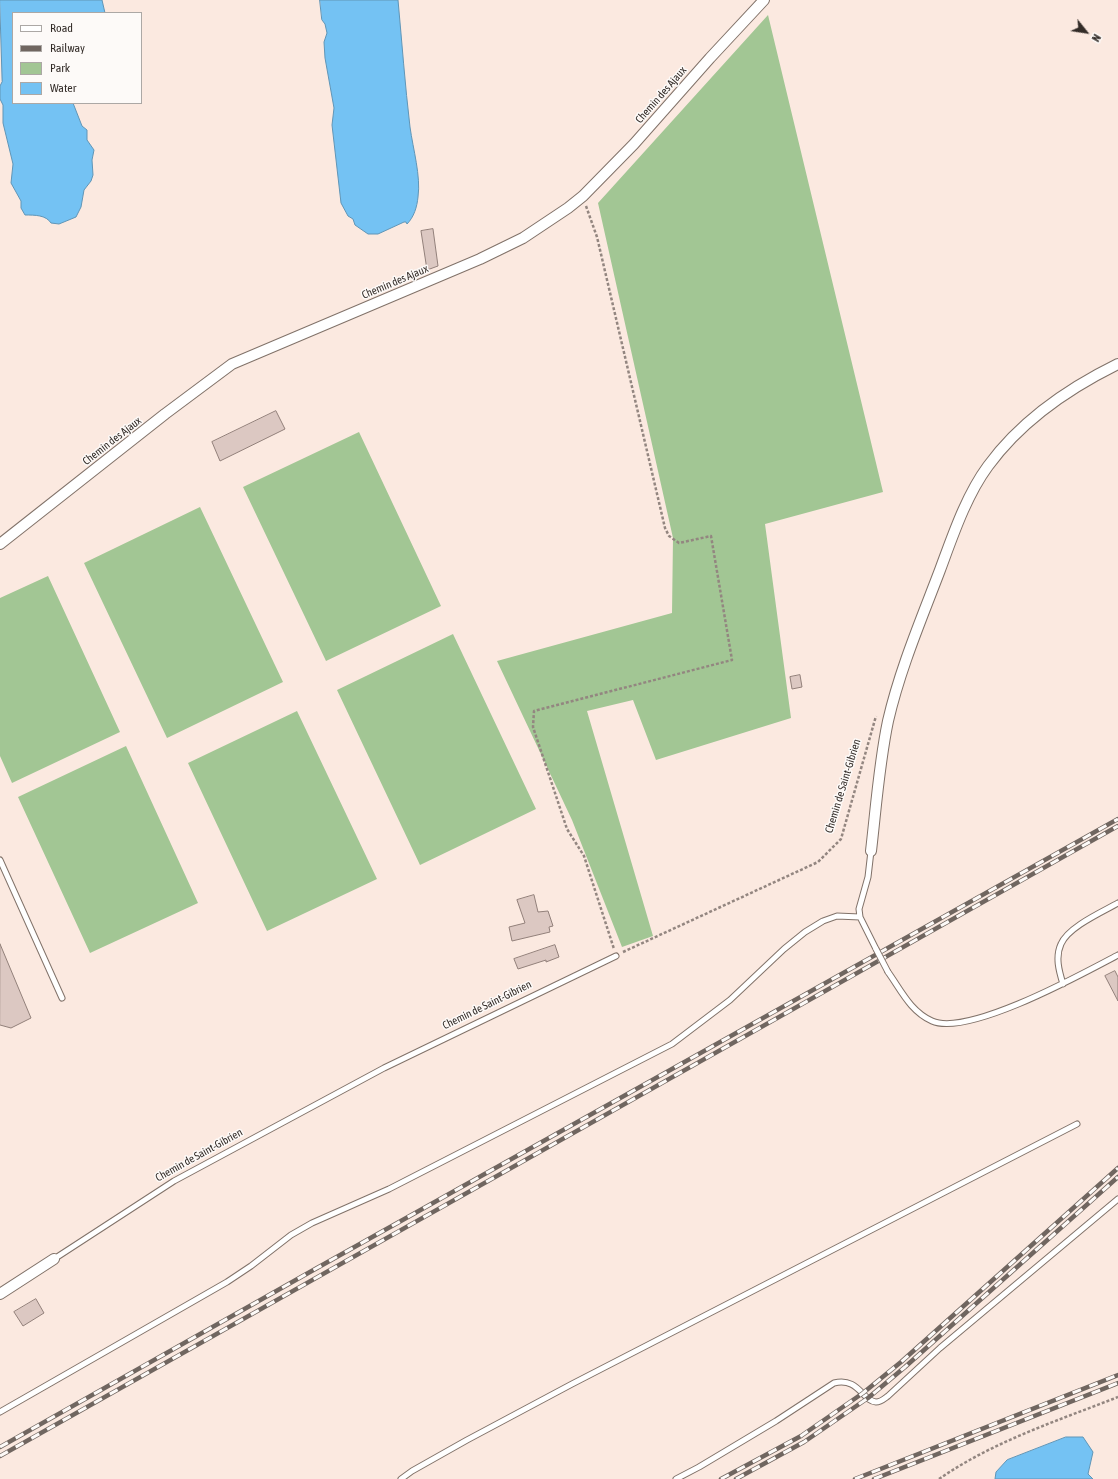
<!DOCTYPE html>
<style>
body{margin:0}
#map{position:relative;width:1118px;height:1479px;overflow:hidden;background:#fbe9e0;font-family:"Asap Condensed",sans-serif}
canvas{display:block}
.legend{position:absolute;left:12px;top:12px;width:130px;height:92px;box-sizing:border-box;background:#fdfaf8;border:1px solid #aca8a5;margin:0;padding:5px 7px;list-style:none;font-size:12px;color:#332c28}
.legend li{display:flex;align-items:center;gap:8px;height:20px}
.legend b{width:20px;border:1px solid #aca8a5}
.north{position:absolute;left:1066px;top:12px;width:40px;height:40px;-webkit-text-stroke:3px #fdfaf8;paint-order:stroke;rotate:120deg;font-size:11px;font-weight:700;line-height:16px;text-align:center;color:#332c28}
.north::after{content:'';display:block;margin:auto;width:14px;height:18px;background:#332c28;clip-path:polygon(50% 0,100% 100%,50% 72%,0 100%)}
</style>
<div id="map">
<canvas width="1118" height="1479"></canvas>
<ul class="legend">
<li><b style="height:5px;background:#fff"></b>Road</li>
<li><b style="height:5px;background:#706660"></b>Railway</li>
<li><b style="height:11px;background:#a2c694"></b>Park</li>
<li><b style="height:11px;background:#74c2f3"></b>Water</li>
</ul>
<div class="north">N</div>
</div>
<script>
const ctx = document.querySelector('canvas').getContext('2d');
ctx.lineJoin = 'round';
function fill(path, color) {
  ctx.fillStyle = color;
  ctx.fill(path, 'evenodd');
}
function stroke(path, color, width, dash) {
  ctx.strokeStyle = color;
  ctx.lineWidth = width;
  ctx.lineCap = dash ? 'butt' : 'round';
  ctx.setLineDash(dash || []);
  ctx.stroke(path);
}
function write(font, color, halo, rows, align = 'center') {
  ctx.font = font + ' "Asap Condensed",sans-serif';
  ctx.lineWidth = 3;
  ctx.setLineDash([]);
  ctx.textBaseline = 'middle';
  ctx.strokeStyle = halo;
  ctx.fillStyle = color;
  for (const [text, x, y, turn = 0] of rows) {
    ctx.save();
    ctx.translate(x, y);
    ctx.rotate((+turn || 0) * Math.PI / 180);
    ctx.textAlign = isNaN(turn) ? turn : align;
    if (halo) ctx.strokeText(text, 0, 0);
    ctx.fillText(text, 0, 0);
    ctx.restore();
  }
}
const green = new Path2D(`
 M768,15L883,492L765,524L791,718L656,760L633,700L587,711L653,936L622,947L572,820L497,661L672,613L673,538L598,203Z
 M359,432L441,606L326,661L243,487Z
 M200,507L283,682L167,738L84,563Z
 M48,576L120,732L12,783L0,756V598Z
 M453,634L536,809L420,865L337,690Z
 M297,711L377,879L267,931L188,763Z
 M126,746L198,903L90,953L18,797Z`);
const water = new Path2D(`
 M0,0H102L105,13H13V103H73L82,126L87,130V140L94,150L92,160L93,175L91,181L84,190L81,207L76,217L59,224L51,223C46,215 35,215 25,215L21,208V201L11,183L13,164L3,123V105L0,99V86L2,82Z
 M320,0H398C402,43 405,85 410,127C413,149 421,176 418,197C417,207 414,217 407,224L406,222H404L378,234H368L355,225L353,219L348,216L341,203L332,125L334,108L325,58L324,42L327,33L325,24L322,20Z
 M1066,1437H1083L1093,1452L1088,1474L1093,1479H995L996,1472L1007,1460Z`);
const building = new Path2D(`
 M433,229L438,266L427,270L421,231Z
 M276,411L285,429L220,461L212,442Z
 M800,675L802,687L792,689L790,677Z
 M534,895L538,912L548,911L553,926L549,927L550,932L512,941L509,927L525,923L517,900Z
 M0,944L31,1018L11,1028L0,1025Z
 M555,945L559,957L546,962V960L518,969L514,959Z
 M1115,971L1118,977V1001L1105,976Z
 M36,1299L44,1313L23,1326L14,1312Z`);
const path = new Path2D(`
 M586,206L597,237L665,528L669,536L679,543L711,536L732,660L534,711L533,727L567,829L584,856L614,949
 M623,952L818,862L841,839L876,716
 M939,1479C994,1441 1057,1421 1118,1397`);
const service = new Path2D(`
 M0,860L62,998
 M860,917L859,909L868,877L871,851
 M888,972C901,990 910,1011 932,1021C968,1037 1082,974 1118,955
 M1063,984C1059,971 1055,957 1061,944C1068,927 1102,912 1118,903
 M54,1259L174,1181L384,1068L616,956
 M0,1412L227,1282L251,1266L291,1235L312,1223L389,1189L672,1044L730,1000L784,949L805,932L823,921L837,916L860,917L876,949
 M401,1479L412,1471L467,1440L572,1384L1077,1124
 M676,1479L699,1467L776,1421L834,1383C859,1377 862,1401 876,1402C881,1402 885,1398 888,1396L940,1348L1118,1199`);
const minor = new Path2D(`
 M0,544L165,414L232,364L480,259L523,238L568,208L583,196L634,144L710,58L764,0
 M871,851C876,808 879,764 888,721C900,669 921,620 940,570C953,535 966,496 988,466C1021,421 1069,388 1118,364
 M0,1294L54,1259`);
const rail = new Path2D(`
 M0,1447L317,1268L1118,819
 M0,1456L1118,826
 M721,1479L801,1436L863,1393L901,1362L1118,1168
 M736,1479L804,1442L868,1398L905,1367L1118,1177
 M855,1479L1118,1375
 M874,1479L1118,1383`);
const serviceBridge = new Path2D(`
 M876,949L888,972`);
const streetNames = [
 ["Chemin des Ajaux",661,95,-49],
 ["Chemin des Ajaux",395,282,-23],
 ["Chemin des Ajaux",112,441,-38],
 ["Chemin de Saint-Gibrien",843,786,-73],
 ["Chemin de Saint-Gibrien",487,1005,-26],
 ["Chemin de Saint-Gibrien",199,1155,-29]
];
fill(green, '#a2c694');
fill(water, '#74c2f3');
stroke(water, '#6095b6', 1);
fill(building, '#dcc8c2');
stroke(building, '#92807a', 1);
stroke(service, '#817269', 7);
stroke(minor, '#817269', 12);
stroke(path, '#938680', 2.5, [3, 2]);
stroke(service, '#fff', 5);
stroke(minor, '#fff', 10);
stroke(rail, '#706660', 4.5);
stroke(rail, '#fdfaf8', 3, [9]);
stroke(serviceBridge, '#817269', 7, []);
stroke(serviceBridge, '#fff', 5);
write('11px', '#332c28', '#fdfaf8', streetNames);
</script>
